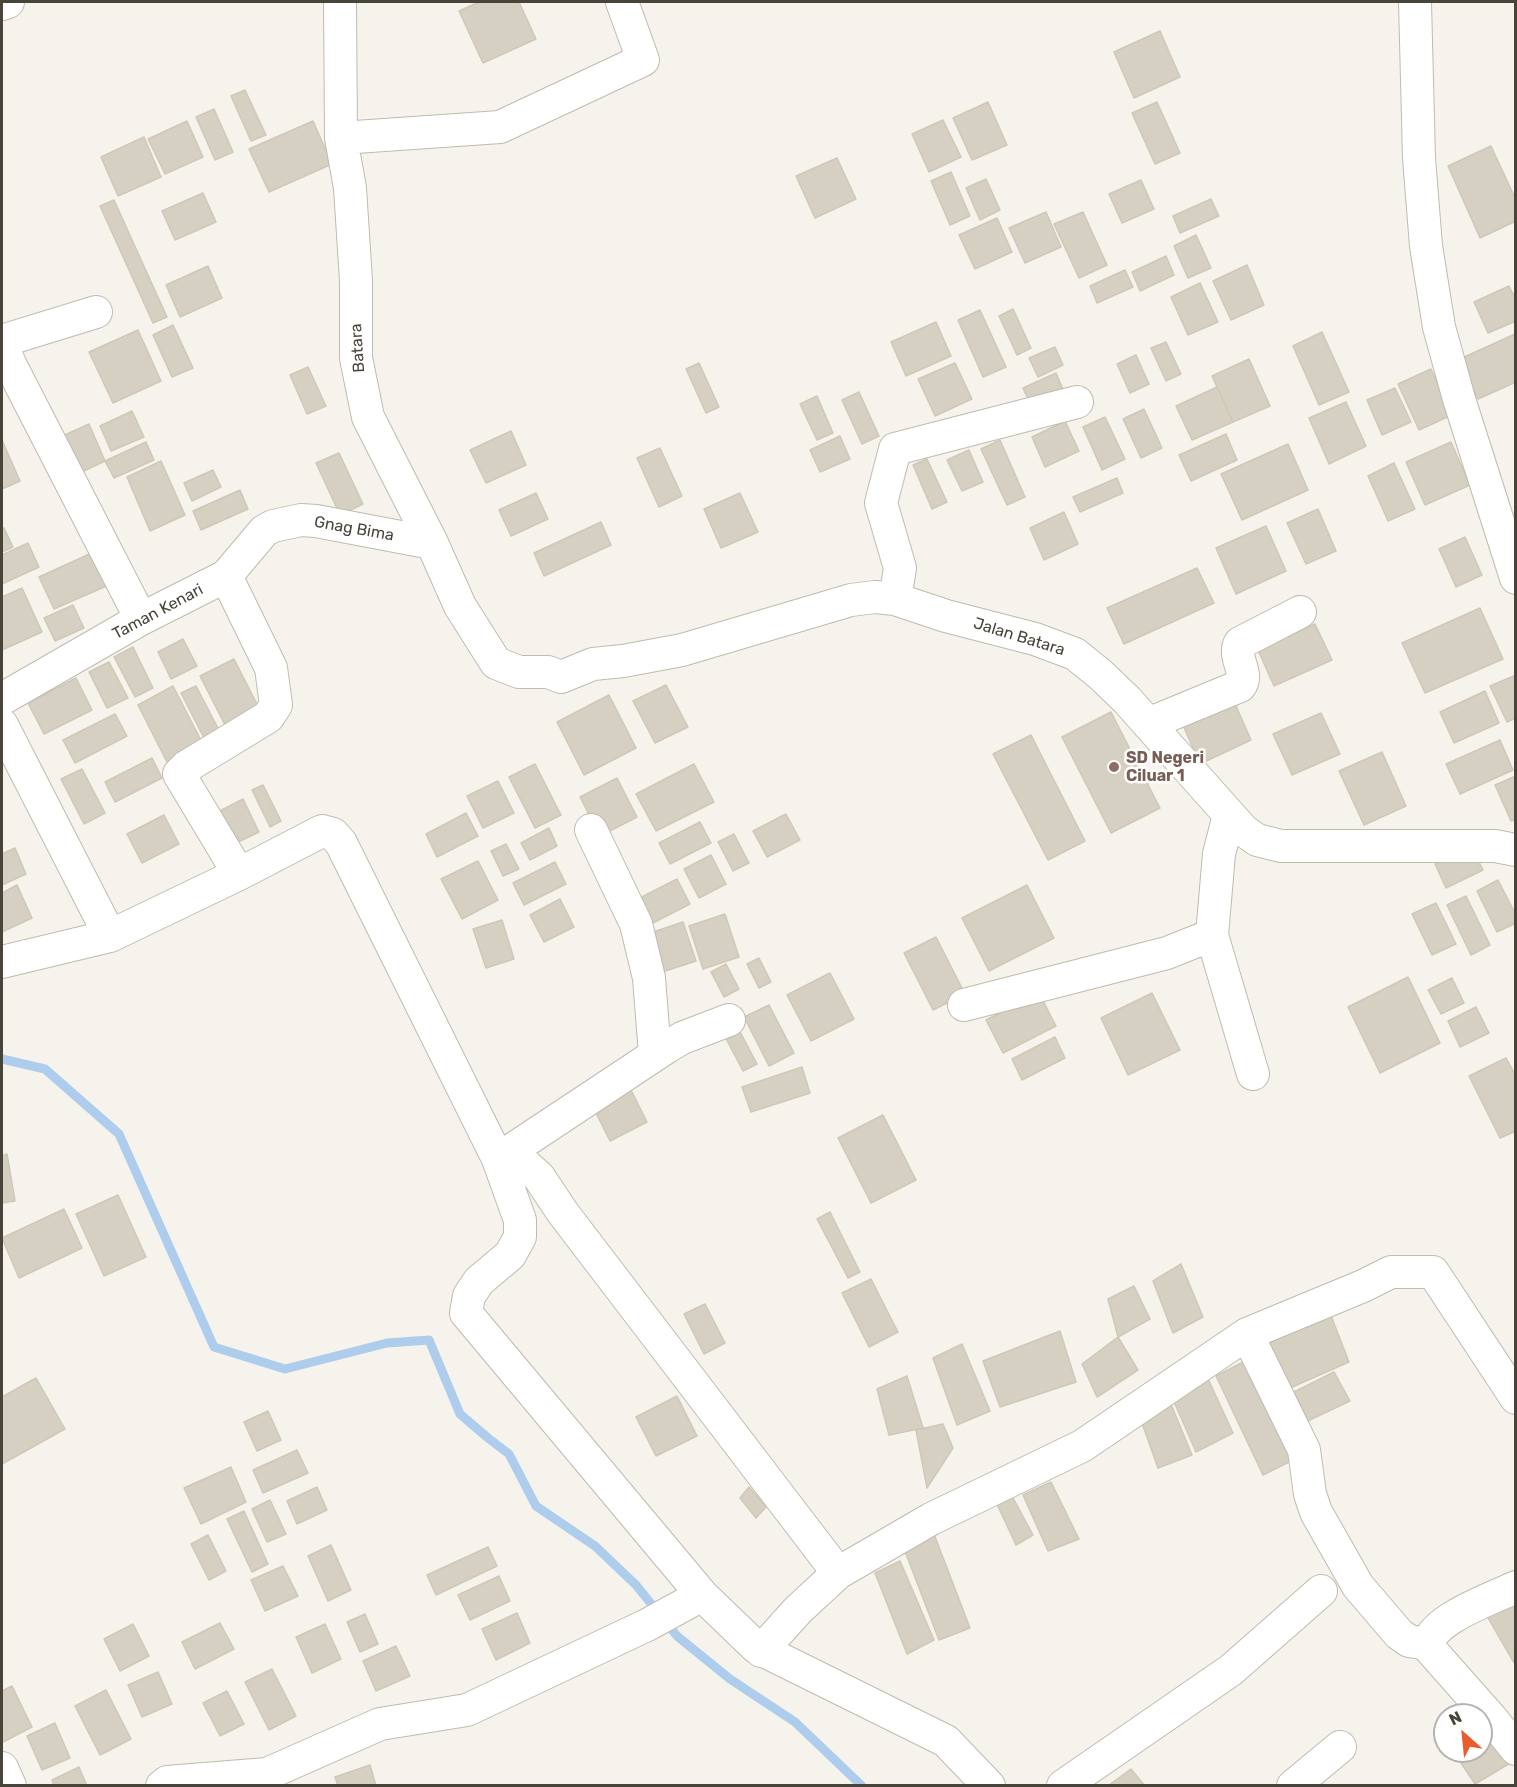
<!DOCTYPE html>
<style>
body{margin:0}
#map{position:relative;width:1517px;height:1787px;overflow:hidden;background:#f5f3ec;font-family:Rubik,sans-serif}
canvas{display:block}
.frame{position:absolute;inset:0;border:3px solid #49443a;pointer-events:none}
.north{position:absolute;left:1433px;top:1703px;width:60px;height:60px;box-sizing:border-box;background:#fff;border:2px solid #b6b4b0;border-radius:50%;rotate:333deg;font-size:16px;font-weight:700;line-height:24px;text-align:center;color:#49443a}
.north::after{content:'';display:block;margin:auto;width:21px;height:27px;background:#ea5b2e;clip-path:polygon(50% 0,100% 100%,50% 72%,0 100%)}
</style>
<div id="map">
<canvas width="1517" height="1787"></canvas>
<div class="frame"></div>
<div class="north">N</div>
</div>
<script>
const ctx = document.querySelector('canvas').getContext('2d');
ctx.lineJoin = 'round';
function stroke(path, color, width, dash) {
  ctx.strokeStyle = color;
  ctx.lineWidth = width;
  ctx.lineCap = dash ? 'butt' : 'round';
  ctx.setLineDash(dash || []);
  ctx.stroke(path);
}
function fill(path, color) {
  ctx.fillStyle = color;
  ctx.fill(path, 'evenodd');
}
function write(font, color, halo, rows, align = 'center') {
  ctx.font = font + ' Rubik,sans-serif';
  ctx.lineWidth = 5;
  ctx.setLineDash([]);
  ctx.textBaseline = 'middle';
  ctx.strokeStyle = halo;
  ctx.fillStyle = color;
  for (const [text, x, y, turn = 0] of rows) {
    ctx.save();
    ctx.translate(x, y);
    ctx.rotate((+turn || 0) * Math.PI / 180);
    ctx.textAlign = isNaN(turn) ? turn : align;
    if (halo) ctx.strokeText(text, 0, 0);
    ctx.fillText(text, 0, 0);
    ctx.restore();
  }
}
const stream = new Path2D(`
 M2,1059L45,1069L119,1134L214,1347L285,1369L387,1343L429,1340L460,1414L488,1438L509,1454L536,1506L595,1546L636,1585L677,1636L730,1679L795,1722L862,1786`);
const building = new Path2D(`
 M479,2H519L536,39L483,63L459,11Z
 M1160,31L1180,77L1134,98L1114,52Z
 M245,90L266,135L251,141L231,96Z
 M988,102L1007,145L972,160L953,118Z
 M1157,102L1180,153L1155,164L1132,113Z
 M214,109L233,152L215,160L196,117Z
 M943,120L961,157L929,172L912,134Z
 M187,121L203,157L165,174L148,139Z
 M313,121L332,164L269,192L249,149Z
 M144,137L161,177L118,196L101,157Z
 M1491,146L1516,200V221L1480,238L1448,166Z
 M837,158L856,199L815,218L796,176Z
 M951,172L970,216L950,225L931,181Z
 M986,179L1000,210L980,220L966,188Z
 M1141,180L1154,209L1122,223L1109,194Z
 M203,193L216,222L175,240L162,211Z
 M1211,199L1219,216L1180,233L1173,216Z
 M114,200L167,317L153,323L100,206Z
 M1046,212L1061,247L1025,263L1009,228Z
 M1083,212L1107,265L1079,278L1054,224Z
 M997,218L1012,252L975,269L959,235Z
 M1196,235L1211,268L1188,278L1174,246Z
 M1166,256L1174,275L1140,291L1132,272Z
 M1247,265L1264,305L1231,320L1213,281Z
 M208,266L222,298L180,317L166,285Z
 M1125,270L1133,287L1097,303L1090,286Z
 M1200,283L1218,322L1188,335L1171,297Z
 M1509,286L1516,300V321L1488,333L1474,302Z
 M1013,309L1031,348L1017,355L999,316Z
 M980,310L1006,367L983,377L958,320Z
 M936,322L951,356L906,376L891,342Z
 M173,325L193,368L172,377L153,335Z
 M138,330L161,381L113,403L89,352Z
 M1322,332L1349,392L1319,405L1293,346Z
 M1515,334L1516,382L1478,399L1460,359Z
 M1166,342L1181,374L1166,381L1151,348Z
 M1055,347L1063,365L1038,377L1029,358Z
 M1136,355L1149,384L1130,393L1117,364Z
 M1249,359L1270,406L1233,422L1212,376Z
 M699,363L719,407L706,413L686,369Z
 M955,363L972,399L935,416L918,379Z
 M308,367L326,406L307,414L290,375Z
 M1431,369L1452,415L1419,430L1398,384Z
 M1056,373L1064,392L1031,406L1023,388Z
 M1217,387L1233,422L1192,440L1176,406Z
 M1395,388L1411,422L1382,435L1367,400Z
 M859,392L879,436L862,444L842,400Z
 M817,396L833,433L817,440L800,404Z
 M1346,402L1366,446L1329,464L1309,418Z
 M1144,409L1162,448L1141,458L1123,419Z
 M132,411L144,437L111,451L100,426Z
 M1105,417L1125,459L1102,470L1083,427Z
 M1065,421L1079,451L1045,467L1032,437Z
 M89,424L105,461L73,476L56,439Z
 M511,431L526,465L486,483L470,450Z
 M1226,434L1237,460L1191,481L1179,455Z
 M840,436L850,459L820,472L810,450Z
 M2,440L20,481L2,489Z
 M1000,440L1025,497L1007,505L981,449Z
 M146,442L154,460L114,478L105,461Z
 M1451,442L1470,485L1425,505L1406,462Z
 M1288,444L1308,490L1242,520L1221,474Z
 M660,448L682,496L659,507L637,458Z
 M969,450L983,482L962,491L947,460Z
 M339,453L363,504L340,515L316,463Z
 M927,459L947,502L932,509L913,465Z
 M161,461L185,515L150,531L127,477Z
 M1394,463L1415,509L1388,521L1368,476Z
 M213,470L221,487L192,501L184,483Z
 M1117,478L1123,493L1080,512L1073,497Z
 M240,490L248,509L201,530L193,511Z
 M536,493L548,519L511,536L499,510Z
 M740,493L758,532L721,548L704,509Z
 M1318,509L1336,551L1306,564L1287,523Z
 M1064,512L1078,544L1044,560L1030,528Z
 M601,522L611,545L544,576L534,553Z
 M1266,526L1286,571L1236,594L1216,548Z
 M4,528L13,547L2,552V529Z
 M1465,537L1482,575L1456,587L1439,549Z
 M28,543L39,567L2,584V555Z
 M96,551L111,584L54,609L39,577Z
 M1197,568L1214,603L1124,644L1107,608Z
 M22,588L42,632L2,650V597Z
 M73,605L84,628L55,641L44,618Z
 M1480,608L1503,659L1425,693L1402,643Z
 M1315,624L1332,660L1274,686L1258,650Z
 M183,639L197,666L171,679L158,652Z
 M133,647L153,688L135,697L114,657Z
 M234,659L260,710L226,727L200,676Z
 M109,662L128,698L107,708L89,672Z
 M1516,675V718L1507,722L1490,686Z
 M76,678L92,710L44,734L28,703Z
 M666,685L688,727L655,743L633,701Z
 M173,686L205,748L169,766L138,705Z
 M196,686L220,732L205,740L181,693Z
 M1485,691L1499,723L1454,743L1440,712Z
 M609,695L636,748L584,775L557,722Z
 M1233,699L1251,740L1200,764L1182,723Z
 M1111,712L1160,808L1111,833L1062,737Z
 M1321,713L1340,754L1292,775L1273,734Z
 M115,714L127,736L75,763L63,740Z
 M1031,735L1085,841L1048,860L993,754Z
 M1500,740L1513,770L1460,794L1446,764Z
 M1382,752L1406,806L1364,825L1339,771Z
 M152,758L162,778L115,802L105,782Z
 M535,764L561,815L535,828L509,777Z
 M694,764L714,802L656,831L636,794Z
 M82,769L105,813L84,824L61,779Z
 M1516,776V819L1511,821L1495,785Z
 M617,778L637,817L600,836L580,797Z
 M498,781L514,813L483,828L467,796Z
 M263,785L281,821L270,827L252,790Z
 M243,799L259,832L232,845L216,813Z
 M466,813L478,836L437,857L426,834Z
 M786,814L800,840L767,857L753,831Z
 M164,815L179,844L142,863L127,834Z
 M700,822L711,843L670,864L659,843Z
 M549,828L557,846L530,860L521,843Z
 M734,834L749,863L733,871L718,842Z
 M506,844L519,869L503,876L491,851Z
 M1471,846L1483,870L1446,888L1435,864Z
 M15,848L26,874L2,885V854Z
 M711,855L726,884L699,898L684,869Z
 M478,861L498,900L462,919L441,879Z
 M555,862L566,884L524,905L513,883Z
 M677,879L690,904L645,927L632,902Z
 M1498,880L1516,915V923L1497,932L1477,891Z
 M17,885L32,918L2,932V893Z
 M1027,885L1054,938L989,971L962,918Z
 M1466,896L1490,945L1471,955L1447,905Z
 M560,899L574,927L544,942L530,915Z
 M1436,903L1456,944L1432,955L1412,914Z
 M725,914L739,957L703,969L689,926Z
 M502,920L514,959L486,968L473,929Z
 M683,922L696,961L653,975L641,936Z
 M936,937L965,994L933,1010L904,953Z
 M759,958L771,982L759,988L747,964Z
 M726,964L739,989L724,997L711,972Z
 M830,973L854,1019L811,1041L787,995Z
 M1408,977L1440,1043L1380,1073L1348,1007Z
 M1452,978L1464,1003L1441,1014L1428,990Z
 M1039,993L1056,1026L1003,1053L986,1020Z
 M1152,993L1180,1050L1128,1075L1101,1018Z
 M769,1005L794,1053L769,1066L744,1017Z
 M1476,1007L1489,1033L1460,1047L1448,1021Z
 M736,1024L757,1064L743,1071L722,1031Z
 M1055,1037L1065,1058L1022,1080L1012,1059Z
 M1506,1058L1516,1076V1131L1500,1138L1469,1076Z
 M802,1067L810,1093L751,1112L742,1087Z
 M627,1082L647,1122L610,1141L590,1101Z
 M883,1115L916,1180L871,1203L838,1138Z
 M7,1154L15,1201L2,1203V1156Z
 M118,1195L146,1257L104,1276L76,1214Z
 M64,1209L82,1248L19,1278L2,1238Z
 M830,1212L860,1272L848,1278L817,1219Z
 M1181,1264L1203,1317L1173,1333L1153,1281Z
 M871,1279L898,1332L869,1347L842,1293Z
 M1134,1286L1150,1319L1118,1337L1108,1299Z
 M705,1304L725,1343L704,1354L684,1314Z
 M1330,1313L1349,1362L1281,1392L1261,1347Z
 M1060,1331L1076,1382L1000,1407L983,1361Z
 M1118,1337L1138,1370L1097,1397L1082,1364Z
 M962,1344L990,1411L957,1425L933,1358Z
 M1251,1358L1301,1456L1263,1475L1216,1376Z
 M1204,1370L1233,1433L1196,1452L1168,1388Z
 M1334,1372L1350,1401L1297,1426L1284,1397Z
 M907,1376L923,1428L889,1435L877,1389Z
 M36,1378L65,1429L2,1464V1397Z
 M677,1396L697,1436L656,1456L636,1417Z
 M1168,1397L1192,1455L1158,1468L1138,1412Z
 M268,1411L281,1440L257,1451L244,1422Z
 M943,1424L953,1448L927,1488L916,1430Z
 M297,1450L308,1473L263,1493L253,1470Z
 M231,1467L246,1502L201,1524L184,1488Z
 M1051,1482L1079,1539L1048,1551L1023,1495Z
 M317,1487L327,1510L297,1524L287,1501Z
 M749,1487L766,1507L756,1518L740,1498Z
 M1012,1496L1033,1535L1016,1545L996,1502Z
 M270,1500L286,1534L267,1542L252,1509Z
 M244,1511L268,1564L252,1572L227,1519Z
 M934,1534L970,1628L939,1640L903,1546Z
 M208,1535L226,1571L209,1580L191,1544Z
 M331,1545L351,1590L328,1601L308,1556Z
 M488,1547L497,1566L436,1595L427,1575Z
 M900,1561L934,1640L907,1654L875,1573Z
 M283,1566L298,1596L265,1611L251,1580Z
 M499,1576L510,1601L470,1620L458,1595Z
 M1516,1599V1662L1514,1663L1484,1611Z
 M517,1613L530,1643L496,1660L482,1629Z
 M365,1614L378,1644L360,1652L347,1622Z
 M220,1623L234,1649L195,1669L182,1642Z
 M133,1624L149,1656L120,1671L104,1639Z
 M325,1624L341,1659L312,1673L296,1637Z
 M396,1646L410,1676L376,1691L363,1661Z
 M272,1669L296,1716L269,1730L245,1682Z
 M158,1672L172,1704L142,1717L128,1685Z
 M12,1686L32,1727L3,1742L2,1738V1691Z
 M106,1690L131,1739L100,1755L75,1706Z
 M227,1691L244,1724L220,1736L203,1703Z
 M55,1723L70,1758L42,1770L27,1736Z
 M1481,1724L1512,1762L1475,1784L1455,1754L1459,1751H1481Z
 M370,1765L376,1786H338L335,1777Z
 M79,1767L87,1786H54L52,1780Z
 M1131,1769L1145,1786L1109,1785Z`);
const street = new Path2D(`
 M340,2L341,138L350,188L356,281V358L368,417L432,543L460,606L496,663L519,672H548L561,677L593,664L623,661L682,650L851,600L875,597L895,599L946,616L1035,639L1075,654L1101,675L1127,700L1243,830L1257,840L1281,846H1495L1516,850
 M1415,2L1419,158L1426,246L1439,327L1459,399L1516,578
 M2,4L8,2
 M341,138L500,127L643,60L622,2
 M2,341L96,312
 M2,344L10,364L141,619
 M226,576L271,668L276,705L268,717L186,767L179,774L239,874
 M895,599L900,568L881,503L895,449L1077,402
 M2,699L141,619L226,576L264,531L273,526L301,520L316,521L432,543
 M1148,724L1240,686C1250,674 1232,657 1240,643L1300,612
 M2,725L110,936L239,874L322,831L333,834L341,843L498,1159L520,1220V1237L510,1255L479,1281L469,1296L466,1313L702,1595L756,1647L946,1741L989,1786
 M1229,815L1219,854L1212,935L1253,1074
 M591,830L636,924L649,978L655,1054
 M2,962L110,936
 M964,1005L1167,953L1212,935
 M511,1152L539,1177L563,1213L838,1573
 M498,1159L667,1047L682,1038L729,1020
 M1247,1334L1304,1450L1310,1494L1316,1512L1358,1586L1399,1634L1409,1641L1428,1644
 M1516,1587C1498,1596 1420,1623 1430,1649L1492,1719L1516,1749
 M761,1651L798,1610L838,1573L931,1519L1082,1446L1247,1334L1363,1286L1391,1272H1433L1516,1398
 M2,1768L10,1786
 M162,1786L167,1782L267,1774L380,1724L467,1710L647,1625L702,1595
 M1063,1786L1231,1670L1321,1591
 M1293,1786L1340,1747`);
const markers = [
 [1114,767,6,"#8d6e63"]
];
const streetNames = [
 ["Batara",358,348,-94],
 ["Gnag Bima",354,529,10],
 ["Taman Kenari",158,612,-28],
 ["Jalan Batara",1019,637,17]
];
const educationNames = [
 ["SD Negeri",1126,758],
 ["Ciluar 1",1126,776]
];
stroke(stream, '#aecdec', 9);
fill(building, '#d6d0c2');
stroke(building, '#d0c8b6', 1.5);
stroke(street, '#c0bbaf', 34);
stroke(street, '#fff', 32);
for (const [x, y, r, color] of markers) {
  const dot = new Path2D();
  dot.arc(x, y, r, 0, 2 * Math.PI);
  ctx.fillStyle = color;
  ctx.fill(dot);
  stroke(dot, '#fff', 2);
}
write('16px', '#49443a', '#fff', streetNames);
write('bold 16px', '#785e54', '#fff', educationNames, 'left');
</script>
